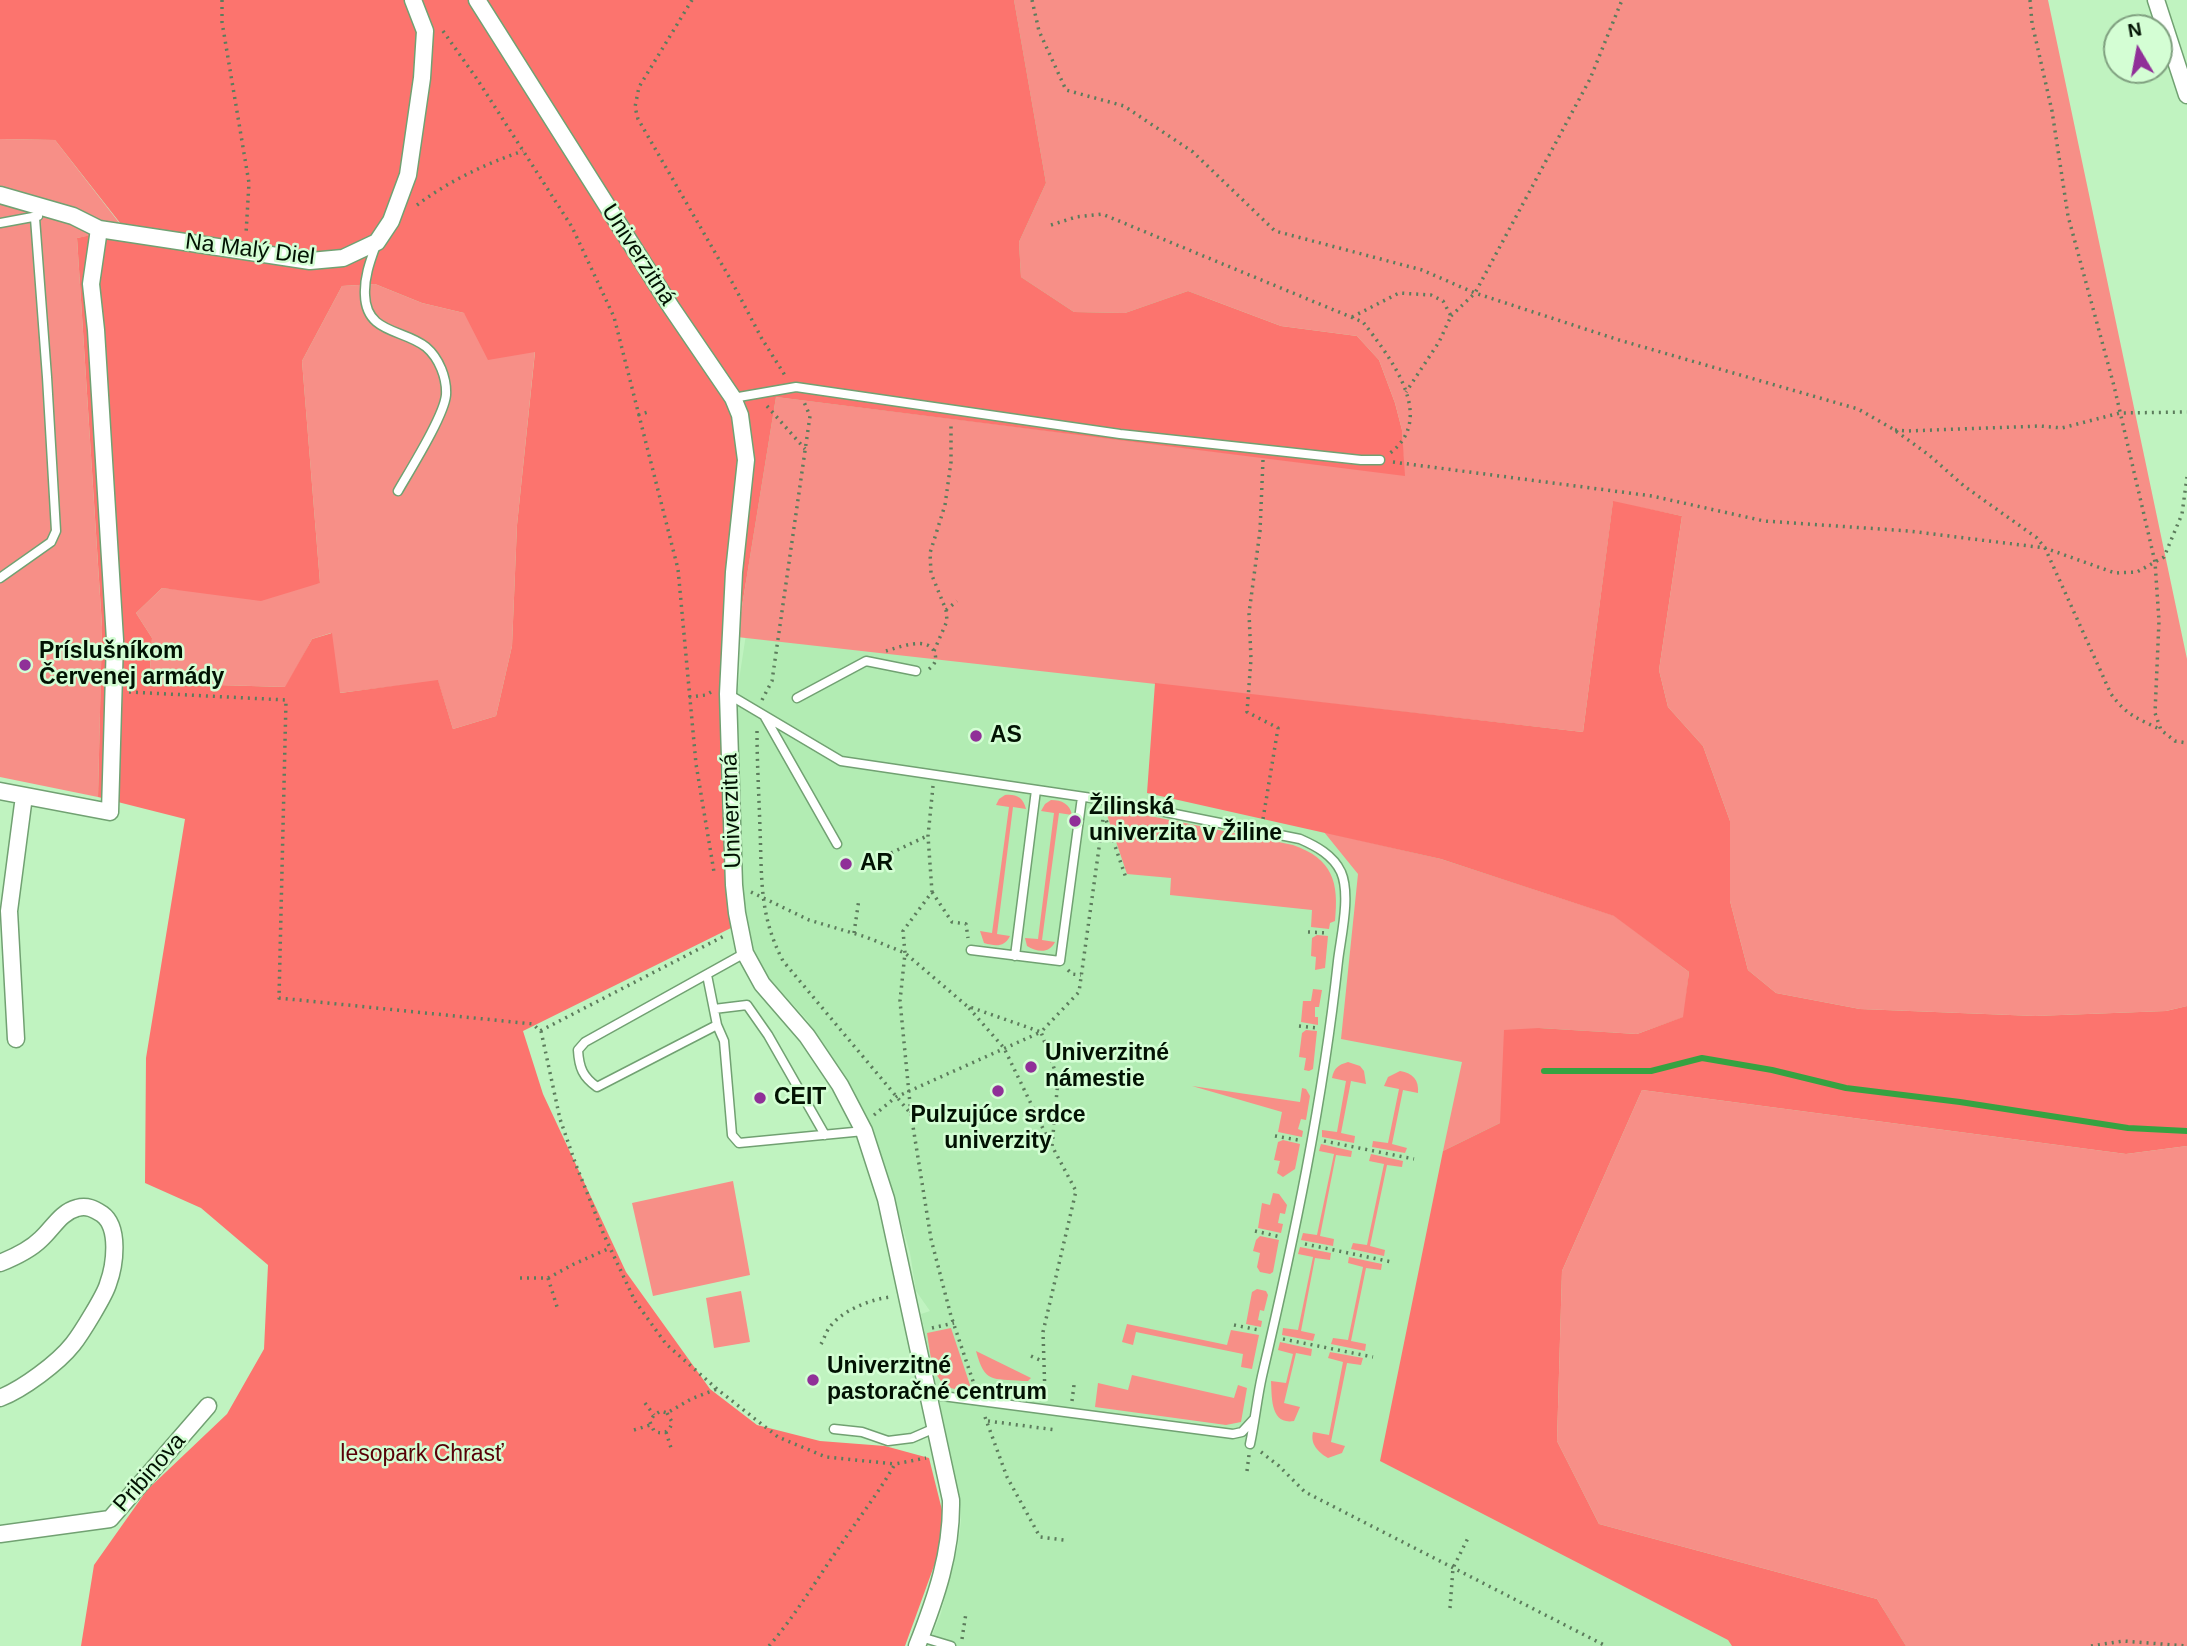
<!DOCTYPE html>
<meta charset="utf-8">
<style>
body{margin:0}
#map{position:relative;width:2187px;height:1646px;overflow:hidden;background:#c0f3c0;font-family:Helvetica,sans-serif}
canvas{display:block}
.north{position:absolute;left:2103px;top:14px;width:70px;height:70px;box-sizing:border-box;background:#d4fed4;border:2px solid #80a080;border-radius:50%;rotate:350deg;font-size:19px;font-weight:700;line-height:28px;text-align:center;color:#021203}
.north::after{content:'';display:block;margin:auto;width:24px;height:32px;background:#903098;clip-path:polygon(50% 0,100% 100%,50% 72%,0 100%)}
</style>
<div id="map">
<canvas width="2187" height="1646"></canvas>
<div class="north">N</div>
</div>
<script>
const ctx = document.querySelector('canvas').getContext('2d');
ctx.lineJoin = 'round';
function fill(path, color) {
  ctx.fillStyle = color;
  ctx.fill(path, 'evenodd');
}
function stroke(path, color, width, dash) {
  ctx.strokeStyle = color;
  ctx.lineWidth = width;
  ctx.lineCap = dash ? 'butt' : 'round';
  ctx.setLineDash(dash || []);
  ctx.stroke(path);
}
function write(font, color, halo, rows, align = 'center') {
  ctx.font = font + ' Helvetica,sans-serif';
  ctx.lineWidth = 5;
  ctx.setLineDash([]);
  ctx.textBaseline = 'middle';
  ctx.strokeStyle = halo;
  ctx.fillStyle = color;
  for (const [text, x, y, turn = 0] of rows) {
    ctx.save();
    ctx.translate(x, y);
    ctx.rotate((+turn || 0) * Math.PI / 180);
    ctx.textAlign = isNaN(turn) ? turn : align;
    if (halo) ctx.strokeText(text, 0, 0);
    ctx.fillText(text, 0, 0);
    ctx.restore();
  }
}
const built = new Path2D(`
 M489,0H1039L1625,1054L1425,1471L2001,1646H928L941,1613L958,1545L961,1521L960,1499L921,1314L930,1311L916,1291L910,1253L882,1157L864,1113L846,1078L807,1020L768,977L755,954L748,930L741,887L734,713L752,595Z`);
const green = new Path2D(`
 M1014,0H2048L2187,659V1006L2166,1011L2035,1016L1860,1009L1776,993L1748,970L1730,901V821L1703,746L1668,707L1659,670L1682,516L1613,502L1583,732L737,637L776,397L1404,475L1402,430L1395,403L1379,360L1357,336L1281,326L1188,291L1125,313L1074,312L1021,277L1019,242L1046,183Z
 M0,139L55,140L124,229L77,238L102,627L98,797L0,777Z
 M375,284L422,303L464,313L535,351L517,525L512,646L496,716L453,729L438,681L339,693L331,633L312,639L286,687L149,683L152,638L136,613L162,588L194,591L320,583L302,361L342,286Z
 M1005,795C1016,794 1023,797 1026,809L1013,807L997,934L1010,936C1004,948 995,946 984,943L980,931L992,933L1009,807L996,805L999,799Z
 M1051,800C1062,800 1070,804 1072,815L1059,813L1042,940L1055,942C1049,954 1037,952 1027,946L1025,938L1038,939L1054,813L1041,811L1045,804Z
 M1106,807L1293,845C1333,859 1339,882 1335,921L1330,923L1329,929L1311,927L1312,910L1170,895L1171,878L1127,874L1106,812Z
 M1324,832L1441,859L1615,916L1689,972L1684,1017L1637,1034L1539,1028L1500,1123L1443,1151L1462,1062L1341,1039L1358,874Z
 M1317,935L1328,936L1325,968L1315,970L1316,957L1311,956L1312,938Z
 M1313,989L1322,990L1319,1007H1315V1017H1318V1025L1301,1022L1303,1001H1311Z
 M1306,1030L1317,1031L1313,1069L1309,1071L1304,1070L1306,1058L1299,1057L1302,1033Z
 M1348,1062L1360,1066L1364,1071L1366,1084L1351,1081L1341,1133L1355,1136L1354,1143L1322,1137V1130L1337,1132L1346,1081L1332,1078C1334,1068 1338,1065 1348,1062Z
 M1400,1071C1413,1073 1419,1080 1418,1093L1403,1090L1392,1144L1407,1148L1405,1153L1372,1147L1373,1141L1388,1143L1399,1089L1384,1086L1388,1077Z
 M1192,1086L1300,1102L1302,1088L1306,1089L1310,1096L1306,1120L1301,1119L1298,1129L1303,1131L1302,1137L1278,1132L1282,1112Z
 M1642,1090L2126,1154L2187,1146V1646H1906L1877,1599L1599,1524L1557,1441L1562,1271Z
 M1283,1140L1300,1144L1295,1169L1283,1177L1277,1173L1280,1161L1274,1160L1278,1142Z
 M1321,1144L1352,1151L1351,1157L1336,1155L1320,1236L1334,1239L1333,1246L1301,1240L1303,1233L1317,1235L1334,1154L1319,1151Z
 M1371,1154L1403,1161L1402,1167L1387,1165L1370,1246L1385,1250L1384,1256L1351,1249L1353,1243L1367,1245L1384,1164L1369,1161Z
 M733,1181L750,1275L653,1296L632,1203Z
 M1273,1193L1279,1194L1287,1205L1285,1214L1280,1213L1278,1223L1283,1224L1281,1233L1258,1228L1262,1203L1270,1205Z
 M1260,1236L1279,1240L1273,1272L1270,1274L1260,1272L1257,1267L1260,1253L1253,1251L1256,1240Z
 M1300,1247L1331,1253L1330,1260L1315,1258L1301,1331L1315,1334L1313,1341L1282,1335L1283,1328L1298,1330L1313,1257L1298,1254Z
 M1349,1257L1382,1264L1381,1270L1366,1268L1351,1341L1366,1344L1365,1351L1331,1344L1333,1338L1348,1340L1363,1267L1348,1263Z
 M1257,1289L1266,1291L1268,1295L1264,1311L1260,1310L1258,1320L1262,1321L1261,1327L1246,1324L1252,1292Z
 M741,1291L750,1342L714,1348L706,1298Z
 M1127,1324L1227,1345L1231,1330L1259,1335L1252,1369L1241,1367L1243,1354L1136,1332L1133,1345L1122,1342Z
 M951,1328L972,1391C964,1390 955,1390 948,1387C931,1377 930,1350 927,1333Z
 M1280,1342L1312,1349L1311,1356L1296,1353L1284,1403L1300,1407L1294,1421C1270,1425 1272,1397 1271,1381L1286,1383L1293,1354L1278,1350Z
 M976,1351L1031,1378L1028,1381H1023C992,1378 985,1384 976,1351Z
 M1330,1352L1363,1358L1361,1365L1347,1363L1331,1442L1345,1446L1342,1453L1328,1458C1318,1452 1310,1444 1313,1432L1329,1435L1343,1362L1328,1358Z
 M1132,1375L1234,1398L1238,1385L1247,1388L1241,1422L1226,1425L1095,1407L1098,1383L1128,1390Z`);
const forest = new Path2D(`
 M0,0H1014L1046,183L1019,242L1021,277L1074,312L1125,313L1188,291L1281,326L1357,336L1379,360L1395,403L1402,430L1405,476L776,397L737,637L730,799L735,926L523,1031L543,1094L626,1272L710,1389L757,1425L820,1441L885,1446L929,1458L947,1530L905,1646H81L94,1565L147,1490L227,1414L264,1349L268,1265L201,1208L145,1183L146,1058L185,819L98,797L102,626L77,238L124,228L55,140L0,139ZM375,284L422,303L464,313L488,360L535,352L517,525L512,646L496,716L453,729L438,680L340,693L332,633L312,639L285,687L149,683L152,638L136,613L162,588L261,601L320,583L302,361L342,286Z
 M1613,501L1682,516L1659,670L1668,707L1703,746L1730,821V901L1748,970L1776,993L1860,1009L2035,1016L2166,1011L2187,1006V1146L2126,1154L1642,1090L1562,1271L1557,1441L1599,1524L1877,1599L1906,1646H1732L1728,1640L1380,1461L1443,1151L1500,1123L1504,1030L1539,1028L1637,1034L1683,1017L1689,972L1614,916L1441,859L1147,793L1155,683L1583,732Z`);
const stream = new Path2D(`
 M1544,1071H1651L1702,1058L1772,1070L1846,1088L1960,1102L2128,1128L2187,1131`);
const path = new Path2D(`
 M222,0V22L249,183L246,234
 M692,0L639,87L635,107L638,119L732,282L762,339L786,377
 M1032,0L1039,31L1066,90L1124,106L1193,152L1275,231L1422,270L1475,293L1619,340L1858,409L1893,429L1929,455L1964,486L2037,538L2045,548L2115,573L2137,572L2164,557L2182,514L2187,477
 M2030,0L2032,23L2052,111L2068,216L2114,386L2155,562L2159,621L2155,713L2161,730L2175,741L2187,743
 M443,31L477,79L572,227L614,317L678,569L696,764L714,872
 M417,205C449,181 485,164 523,151
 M1051,225L1076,217L1102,214L1363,322C1389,356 1438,417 1390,453
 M1451,316L1475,293L1590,79L1622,0
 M1352,317L1399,293L1431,295L1443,301L1451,316L1439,342L1406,392
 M767,406L805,449
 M638,415L648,412
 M1895,430L1907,431L2040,426L2062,428L2120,413L2187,412
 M1263,460L1260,531L1249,613L1251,659L1247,712L1278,728L1263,819
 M1393,462L1652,496L1764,521L1909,531L2045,548L2111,694C2128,717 2138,718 2161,730
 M946,610L957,601
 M886,651C899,647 930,635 935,654C937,661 934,665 929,669
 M934,651L947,621L946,610L931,573L930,553L945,505L951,462V423
 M129,692L286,700L279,998L533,1024L540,1031L726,935
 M689,697L706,695L711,692
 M762,700L772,681L810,416L804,402
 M757,731C757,763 759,796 760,829C762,879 759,915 783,961L911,1114L900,1001L905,953L903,931L932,892L928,836L933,786
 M1104,814L1126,878
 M891,853L927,836
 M751,892L809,920L866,937L905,953L967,1006L1041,1032L1079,992L1104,812
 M932,892L952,922L966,924L968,938
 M1308,932L1329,933
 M854,933L859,899
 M1068,970L1072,974L1081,975
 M969,1008L1004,1048L1051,1145
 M1299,1026L1318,1028
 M541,1031L560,1119L576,1165L604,1235L635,1301L666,1344L717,1389L778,1437L826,1457L895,1464
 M911,1114L931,1239L951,1316L975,1387
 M874,1115L896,1097L1041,1032L1058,1079
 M1275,1136L1298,1140
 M1324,1141L1414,1159
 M1255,1231L1281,1237
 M1305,1244L1392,1262
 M520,1278H548L574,1264L610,1248
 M548,1278L558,1310
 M1234,1325L1259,1330
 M932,1328L954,1323
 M1283,1339L1373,1357
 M821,1344C824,1339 826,1332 829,1328C841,1311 870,1299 891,1297
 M1031,1356L1042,1361
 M1045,1395L1043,1332L1076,1191L1052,1146L1058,1080L1076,1085
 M1072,1401L1074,1385
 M645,1403L654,1415
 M667,1413L672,1422C670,1432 663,1435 654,1431L650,1422L654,1415L661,1411L667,1413L691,1399L717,1389
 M985,1417L1007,1477L1040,1537L1064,1540
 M988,1421L1056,1430
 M634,1430L650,1425
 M666,1432L671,1448
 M1261,1452L1279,1466L1305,1492L1606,1646
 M1247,1471L1249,1455
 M1450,1608L1453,1568L1468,1538
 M962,1639L966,1613
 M769,1646C795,1616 815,1582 838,1549C857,1520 878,1494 895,1464L926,1458
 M2091,1646L2123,1641L2187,1646`);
const service = new Path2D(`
 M0,223L38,216
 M377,242C371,259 364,276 365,295C366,334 404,329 426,347C439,358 447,378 446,395C444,416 410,470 398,491
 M733,398L796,387L1120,434L1361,460H1380
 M0,578L51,542L56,531L47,377L35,218
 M728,694L841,761L1105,800L1300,839C1316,846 1333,855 1341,872C1351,895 1341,936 1338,961C1323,1101 1294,1239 1262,1376C1257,1398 1255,1421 1250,1444
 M797,698L866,661L916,671
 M765,717L837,844
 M971,950L1060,961L1082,797
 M1015,956L1036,790
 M707,975L717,1025L724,1041L732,1135L739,1143L864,1131
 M714,1009L747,1005L768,1035L825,1135
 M717,1025L597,1087C583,1077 579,1068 578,1050L585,1042L745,953
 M927,1394L1233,1434L1242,1432L1254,1419
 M834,1429L862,1432L888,1441L912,1438L935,1428
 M921,1637L951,1646`);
const minor = new Path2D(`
 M477,0L671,307L733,398L740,415L746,460L734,572L728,694L734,885L737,913L745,953L762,984L807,1036L840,1085L864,1131L886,1199L951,1500C952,1552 936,1598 917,1646
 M2156,0L2187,95
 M0,195L73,216L99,229L310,261L343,258L377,242L391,221L408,175L422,78L425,31L413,0
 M0,791L110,812L115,640L96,330L91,284L99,229
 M16,1039L9,911L24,796
 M0,1263C15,1257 30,1250 41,1239C53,1228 61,1212 77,1208C87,1205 94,1209 102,1214C120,1227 115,1265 108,1284C105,1295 81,1334 73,1344C58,1363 23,1389 0,1398
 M0,1534L110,1519L208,1406`);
const markers = [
 [25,665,7,"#903098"],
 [976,736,7,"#903098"],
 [1075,821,7,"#903098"],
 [846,864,7,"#903098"],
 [1031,1067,7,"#903098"],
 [998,1091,7,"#903098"],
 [760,1098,7,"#903098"],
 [813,1380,7,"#903098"]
];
const streetNames = [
 ["Na Malý Diel",250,250,7],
 ["Univerzitná",638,255,57],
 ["Univerzitná",732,811,-92],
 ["Pribinova",150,1473,-49]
];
const poiNames = [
 ["Príslušníkom",39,652],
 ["Červenej armády",39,678],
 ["AS",990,736],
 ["Žilinská",1089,808],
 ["univerzita v Žiline",1089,834],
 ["AR",860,864],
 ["Univerzitné",1045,1054],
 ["námestie",1045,1080],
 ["CEIT",774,1098],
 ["Pulzujúce srdce",998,1116,"center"],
 ["univerzity",998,1142,"center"],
 ["Univerzitné",827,1367],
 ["pastoračné centrum",827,1393]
];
const parkNames = [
 ["lesopark Chrasť",422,1455]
];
fill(built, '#b2ecb3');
fill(green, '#f78f87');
fill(forest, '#fc746e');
stroke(stream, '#36a241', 6);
stroke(service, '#71a172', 11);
stroke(minor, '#71a172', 19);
stroke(path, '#5c7c5c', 3.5, [2, 5]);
stroke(service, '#fff', 8);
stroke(minor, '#fff', 16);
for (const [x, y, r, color] of markers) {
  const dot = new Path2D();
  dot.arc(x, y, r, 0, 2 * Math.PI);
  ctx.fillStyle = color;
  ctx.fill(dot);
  stroke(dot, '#d4fed4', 2.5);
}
write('23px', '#021203', '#d4fed4', streetNames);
write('bold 23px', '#021203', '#d4fed4', poiNames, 'left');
write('23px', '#580008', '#d4fed4', parkNames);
</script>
